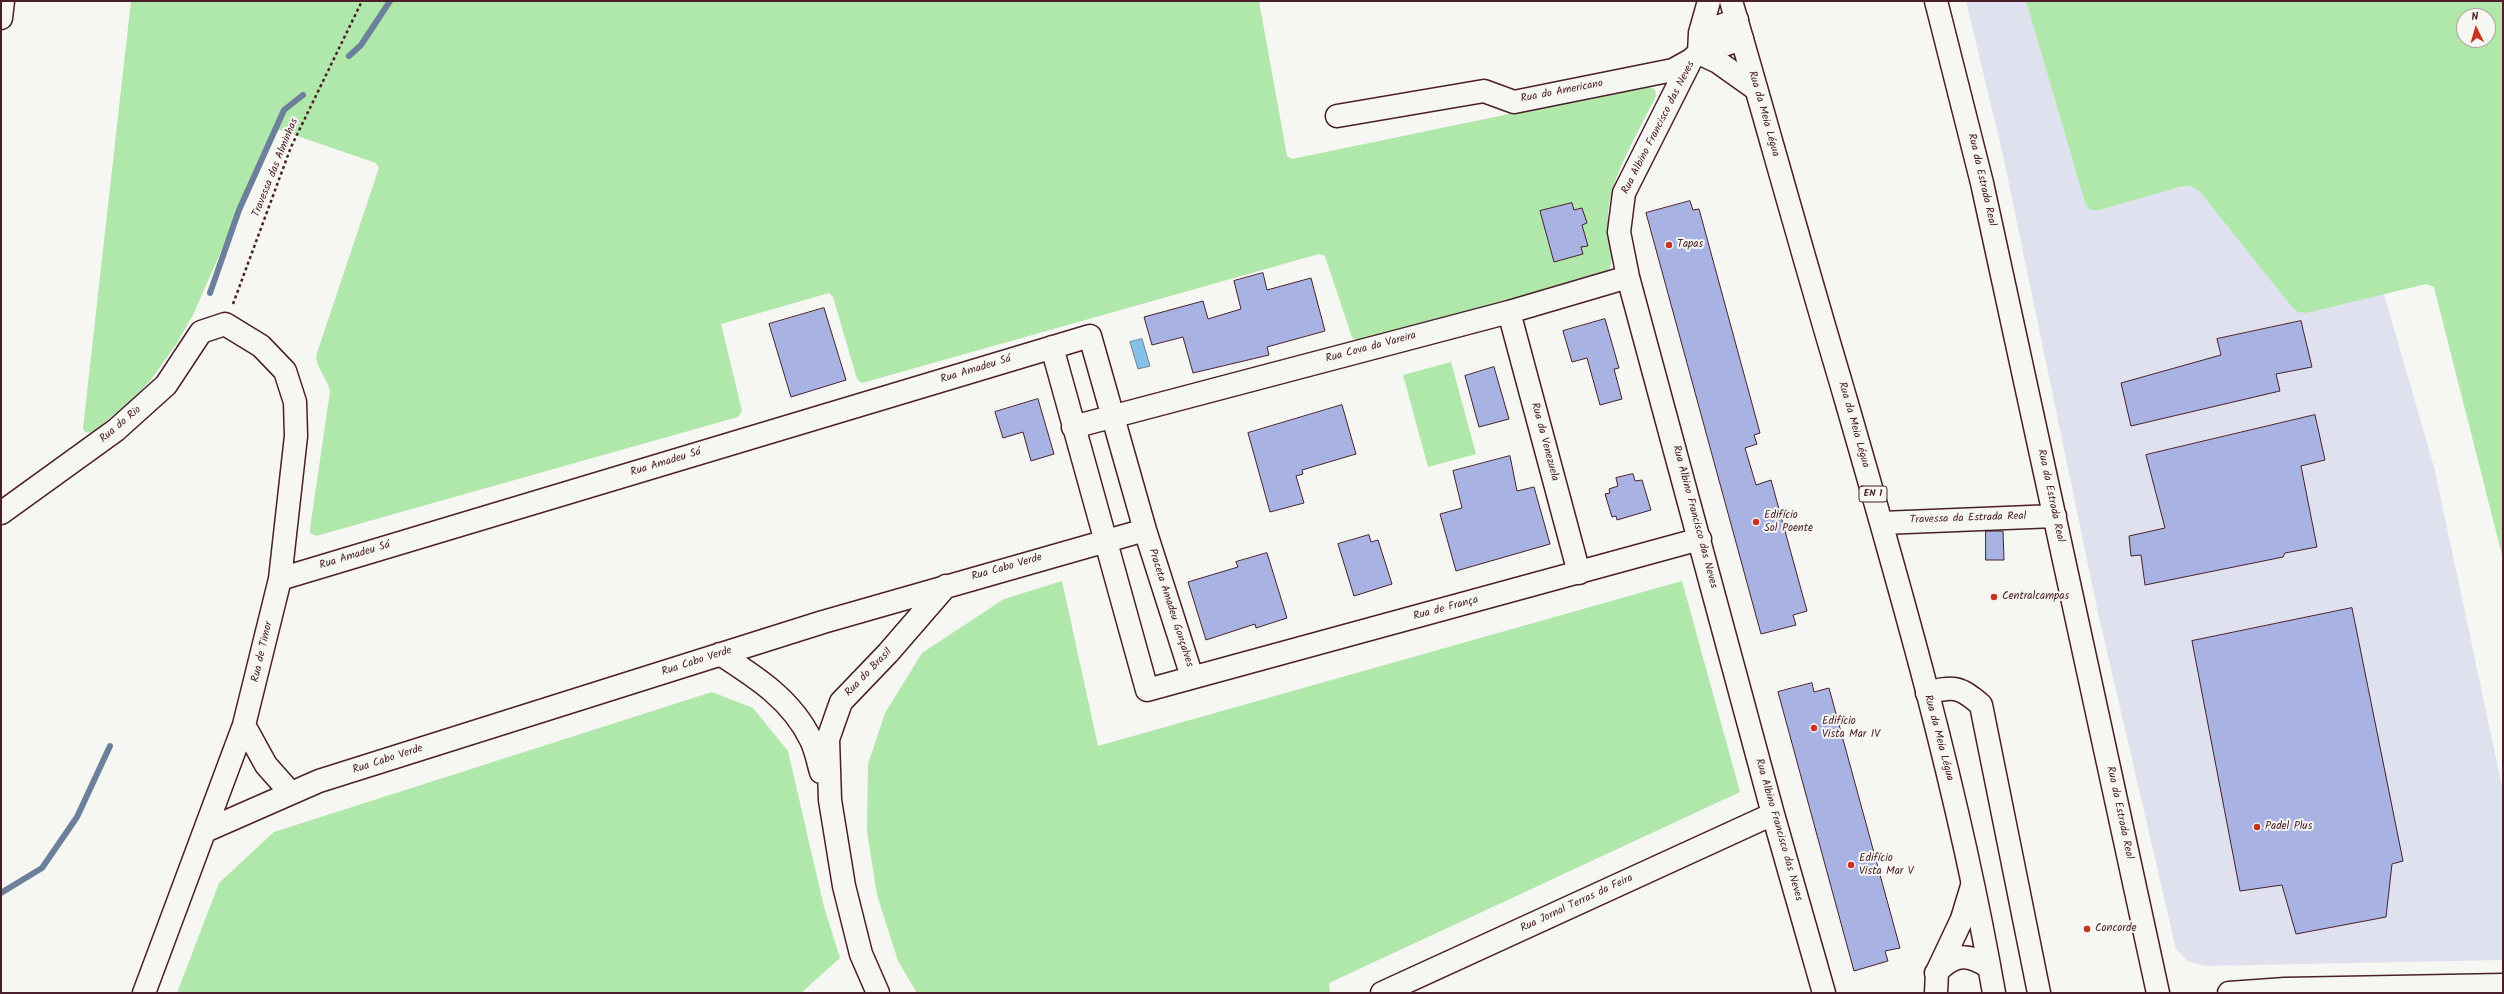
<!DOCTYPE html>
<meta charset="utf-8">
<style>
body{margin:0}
#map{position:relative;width:2504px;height:994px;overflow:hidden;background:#f6f6f2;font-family:Kalam,sans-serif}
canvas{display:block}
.frame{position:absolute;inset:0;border:2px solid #4a1f2b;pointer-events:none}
.north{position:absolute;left:2456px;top:8px;width:40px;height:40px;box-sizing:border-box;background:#f6f6f2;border:1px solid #b1a0a2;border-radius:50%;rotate:355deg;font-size:11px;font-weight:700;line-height:16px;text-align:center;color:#4a1f2b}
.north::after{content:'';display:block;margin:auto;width:14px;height:18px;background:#c8321e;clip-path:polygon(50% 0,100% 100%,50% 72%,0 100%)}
</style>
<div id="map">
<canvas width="2504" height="994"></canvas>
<div class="frame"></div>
<div class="north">N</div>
</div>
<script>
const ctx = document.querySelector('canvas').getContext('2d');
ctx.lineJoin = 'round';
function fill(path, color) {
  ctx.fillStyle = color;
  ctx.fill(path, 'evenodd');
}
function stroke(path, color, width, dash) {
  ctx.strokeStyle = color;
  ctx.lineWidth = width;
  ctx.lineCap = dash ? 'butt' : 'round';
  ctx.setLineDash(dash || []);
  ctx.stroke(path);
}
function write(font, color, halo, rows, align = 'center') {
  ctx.font = font + ' Kalam,sans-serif';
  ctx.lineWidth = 4;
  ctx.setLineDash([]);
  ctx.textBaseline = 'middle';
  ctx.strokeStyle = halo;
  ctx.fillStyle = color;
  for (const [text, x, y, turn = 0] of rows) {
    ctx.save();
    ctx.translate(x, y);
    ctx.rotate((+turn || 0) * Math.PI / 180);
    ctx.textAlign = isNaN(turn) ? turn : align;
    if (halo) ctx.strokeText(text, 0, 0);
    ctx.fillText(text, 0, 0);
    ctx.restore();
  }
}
const built = new Path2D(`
 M1966,1H2026L2085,203L2191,186L2200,192L2295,310L2307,313L2384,294L2434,467L2503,791V960L2204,966L2188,961L2176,949L2098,613L2004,160Z`);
const green = new Path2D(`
 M131,1H1259L1287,156L1292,159L1644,86L1655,89L1656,96C1640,129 1610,178 1608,214C1607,233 1619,260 1605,276L1356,341L1352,337L1325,256L1319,254L862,383L857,379L833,297L829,293L721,324L742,411L738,417L316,536L310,533V529L330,391C327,377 316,368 316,356L379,168L376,163L280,130L273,132L194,313L177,343L150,381L131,401L91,433L85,432L83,428Z
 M2026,1H2503V559L2434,287L2426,284L2307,313L2298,312L2292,307L2200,192L2191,186L2180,187L2099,210H2090L2085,203ZM2464,16H2488V40H2464Z
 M1451,362L1476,454L1428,467L1403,375Z
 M1062,581L1098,746L1682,581L1740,792L1329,983L1330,993H917L898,961L877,895L867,831L868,764L885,713L922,653L1004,599Z
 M712,692L753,708L788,751L824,907L840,958L801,993H177L219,883L274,832Z`);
const water = new Path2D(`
 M1142,339L1150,366L1138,369L1130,342Z`);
const stream = new Path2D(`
 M349,56L361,45L390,1
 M210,293L239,210L284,110L303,95
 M1,893L42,868L77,817L110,746`);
const building = new Path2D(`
 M1690,201L1693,210L1699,209L1760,433L1754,435L1757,444L1745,448L1756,485L1771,480L1807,611L1793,615L1796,625L1761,634L1646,213Z
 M1572,203L1574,210L1582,208L1587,223L1582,225L1588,246L1581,247L1583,254L1554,262L1540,211Z
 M1263,273L1267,290L1311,278L1325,331L1267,347L1269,355L1193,373L1183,337L1152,345L1144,317L1203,301L1208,319L1241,309L1234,281Z
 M824,308L846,380L791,397L769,324Z
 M1605,319L1619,368L1614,369L1622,399L1600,405L1587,358L1572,362L1563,331Z
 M2301,321L2312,367L2276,374L2280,391L2131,426L2121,383L2221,355L2217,339Z
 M1494,367L1509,419L1479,427L1465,376Z
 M1038,399L1054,454L1031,461L1023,432L1003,438L995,412Z
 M1342,405L1356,454L1302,470L1303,474L1296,476L1304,503L1270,512L1248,433Z
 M2315,415L2325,460L2301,466L2317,547L2285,553L2283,557L2145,585L2141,555L2131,556L2129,536L2165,528L2146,455Z
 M1510,456L1517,491L1534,487L1550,544L1456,571L1440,514L1462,508L1453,471Z
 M1633,474L1635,481L1642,480L1651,510L1617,520L1616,516L1612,517L1605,494L1610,493L1609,489L1618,486L1616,478Z
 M1986,531H2003L2004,560H1986Z
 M1369,535L1371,542L1378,540L1392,584L1354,596L1338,544Z
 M1267,553L1287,618L1256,628L1255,624L1206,640L1188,582L1238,567L1236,562Z
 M2352,608L2403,861L2392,864L2386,917L2296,934L2282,885L2240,891L2192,641Z
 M1812,683L1814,692L1829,688L1900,948L1885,951L1888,961L1854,971L1778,692Z`);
const path = new Path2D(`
 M233,304L291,147L362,1`);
const minor = new Path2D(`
 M1936,1L1982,183L2158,993
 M1,18L3,1
 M1700,33L1737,20
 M1742,39L1699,53L1691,60L1624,193L1619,232L1628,277L1773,814L1824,993
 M1699,53L1718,62L1756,89
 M1699,53L1700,33L1709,1
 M1337,116L1484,91L1514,102L1673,70L1691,60
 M1509,312L1579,573
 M1052,347L1147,690L1700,539
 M1073,427L1509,312L1628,277
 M1,513L116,430L166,385L201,332L225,324L261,346L285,371L295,402L296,436L280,579L244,725L144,993
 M1882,523L2055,516
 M280,579L1090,336L1145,530L1192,677
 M720,654C756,677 792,700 811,740C816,750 818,762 821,772
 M1927,693C1953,686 1960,686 1981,705L2039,993
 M244,725L266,765L290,792
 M205,831L319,781L823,622L1145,530
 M1936,973C1954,953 1968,953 1989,967
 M878,993L861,954L844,886L830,800L828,739L841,702L888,653L946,586
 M1382,993L1773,814
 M1936,993L1937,972L1962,919L1972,886
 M2229,993L2285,989L2503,985`);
const major = new Path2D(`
 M1731,1C1768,128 1803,256 1841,383C1899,584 1958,786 1994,993`);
const markers = [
 [1669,245,4,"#c8321e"],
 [1756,522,4,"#c8321e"],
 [1994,597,4,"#c8321e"],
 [1814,728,4,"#c8321e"],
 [2257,827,4,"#c8321e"],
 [1851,865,4,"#c8321e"],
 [2087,929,4,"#c8321e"]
];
const shields = [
 [1873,494,28]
];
const shieldNames = [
 ["EN 1",1873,494]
];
const streetNames = [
 ["Rua do Americano",1562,92,-11],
 ["Rua da Meia Légua",1763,114,74],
 ["Rua Albino Francisco das Neves",1659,128,-63],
 ["Travessa das Alminhas",276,168,-68],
 ["Rua da Estrada Real",1981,180,77],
 ["Rua Cova da Vareira",1371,348,-15],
 ["Rua Amadeu Sá",976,370,-17],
 ["Rua do Rio",121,425,-40],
 ["Rua da Meia Légua",1853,425,74],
 ["Rua da Venezuela",1544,442,75],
 ["Rua Amadeu Sá",666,463,-17],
 ["Rua da Estrada Real",2050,496,78],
 ["Rua Albino Francisco das Neves",1694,517,75],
 ["Travessa da Estrada Real",1968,519,-2],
 ["Rua Amadeu Sá",355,556,-17],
 ["Rua Cabo Verde",1007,568,-16],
 ["Praceta Amadeu Gonçalves",1170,608,72],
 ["Rua de França",1446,609,-15],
 ["Rua de Timor",263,652,-77],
 ["Rua Cabo Verde",697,662,-18],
 ["Rua do Brasil",869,673,-46],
 ["Rua da Meia Légua",1938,738,75],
 ["Rua Cabo Verde",388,760,-18],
 ["Rua da Estrada Real",2119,813,78],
 ["Rua Albino Francisco das Neves",1778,830,74],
 ["Rua Jornal Terras da Feira",1577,904,-25]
];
const poiNames = [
 ["Tapas",1677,245],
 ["Edifício",1764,516],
 ["Sol Poente",1764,529],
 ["Centralcampas",2002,597],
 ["Edifício",1822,722],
 ["Vista Mar IV",1822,735],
 ["Padel Plus",2265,827],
 ["Edifício",1859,859],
 ["Vista Mar V",1859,872],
 ["Concorde",2095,929]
];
fill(built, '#dfe2ee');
fill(green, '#b0e7aa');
fill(water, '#85c1e5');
stroke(water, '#6d809b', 1);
stroke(stream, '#6d809b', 6);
fill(building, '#a8b3e3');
stroke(building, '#4a1f2b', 1);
stroke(minor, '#4a1f2b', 25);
stroke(major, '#4a1f2b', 25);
stroke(path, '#4a1f2b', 2.5, [3, 3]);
stroke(minor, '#f6f6f2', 22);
stroke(major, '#f6f6f2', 22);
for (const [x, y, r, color] of markers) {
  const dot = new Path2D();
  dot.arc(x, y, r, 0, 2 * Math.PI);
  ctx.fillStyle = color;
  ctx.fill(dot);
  stroke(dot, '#f6f6f2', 1.5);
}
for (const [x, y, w] of shields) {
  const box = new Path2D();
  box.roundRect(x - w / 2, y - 8, w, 16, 3);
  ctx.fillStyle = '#f6f6f2';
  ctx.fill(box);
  stroke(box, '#4a1f2b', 1);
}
write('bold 10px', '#4a1f2b', null, shieldNames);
write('11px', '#4a1f2b', '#f6f6f2', streetNames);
write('11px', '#4a1f2b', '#f6f6f2', poiNames, 'left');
</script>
